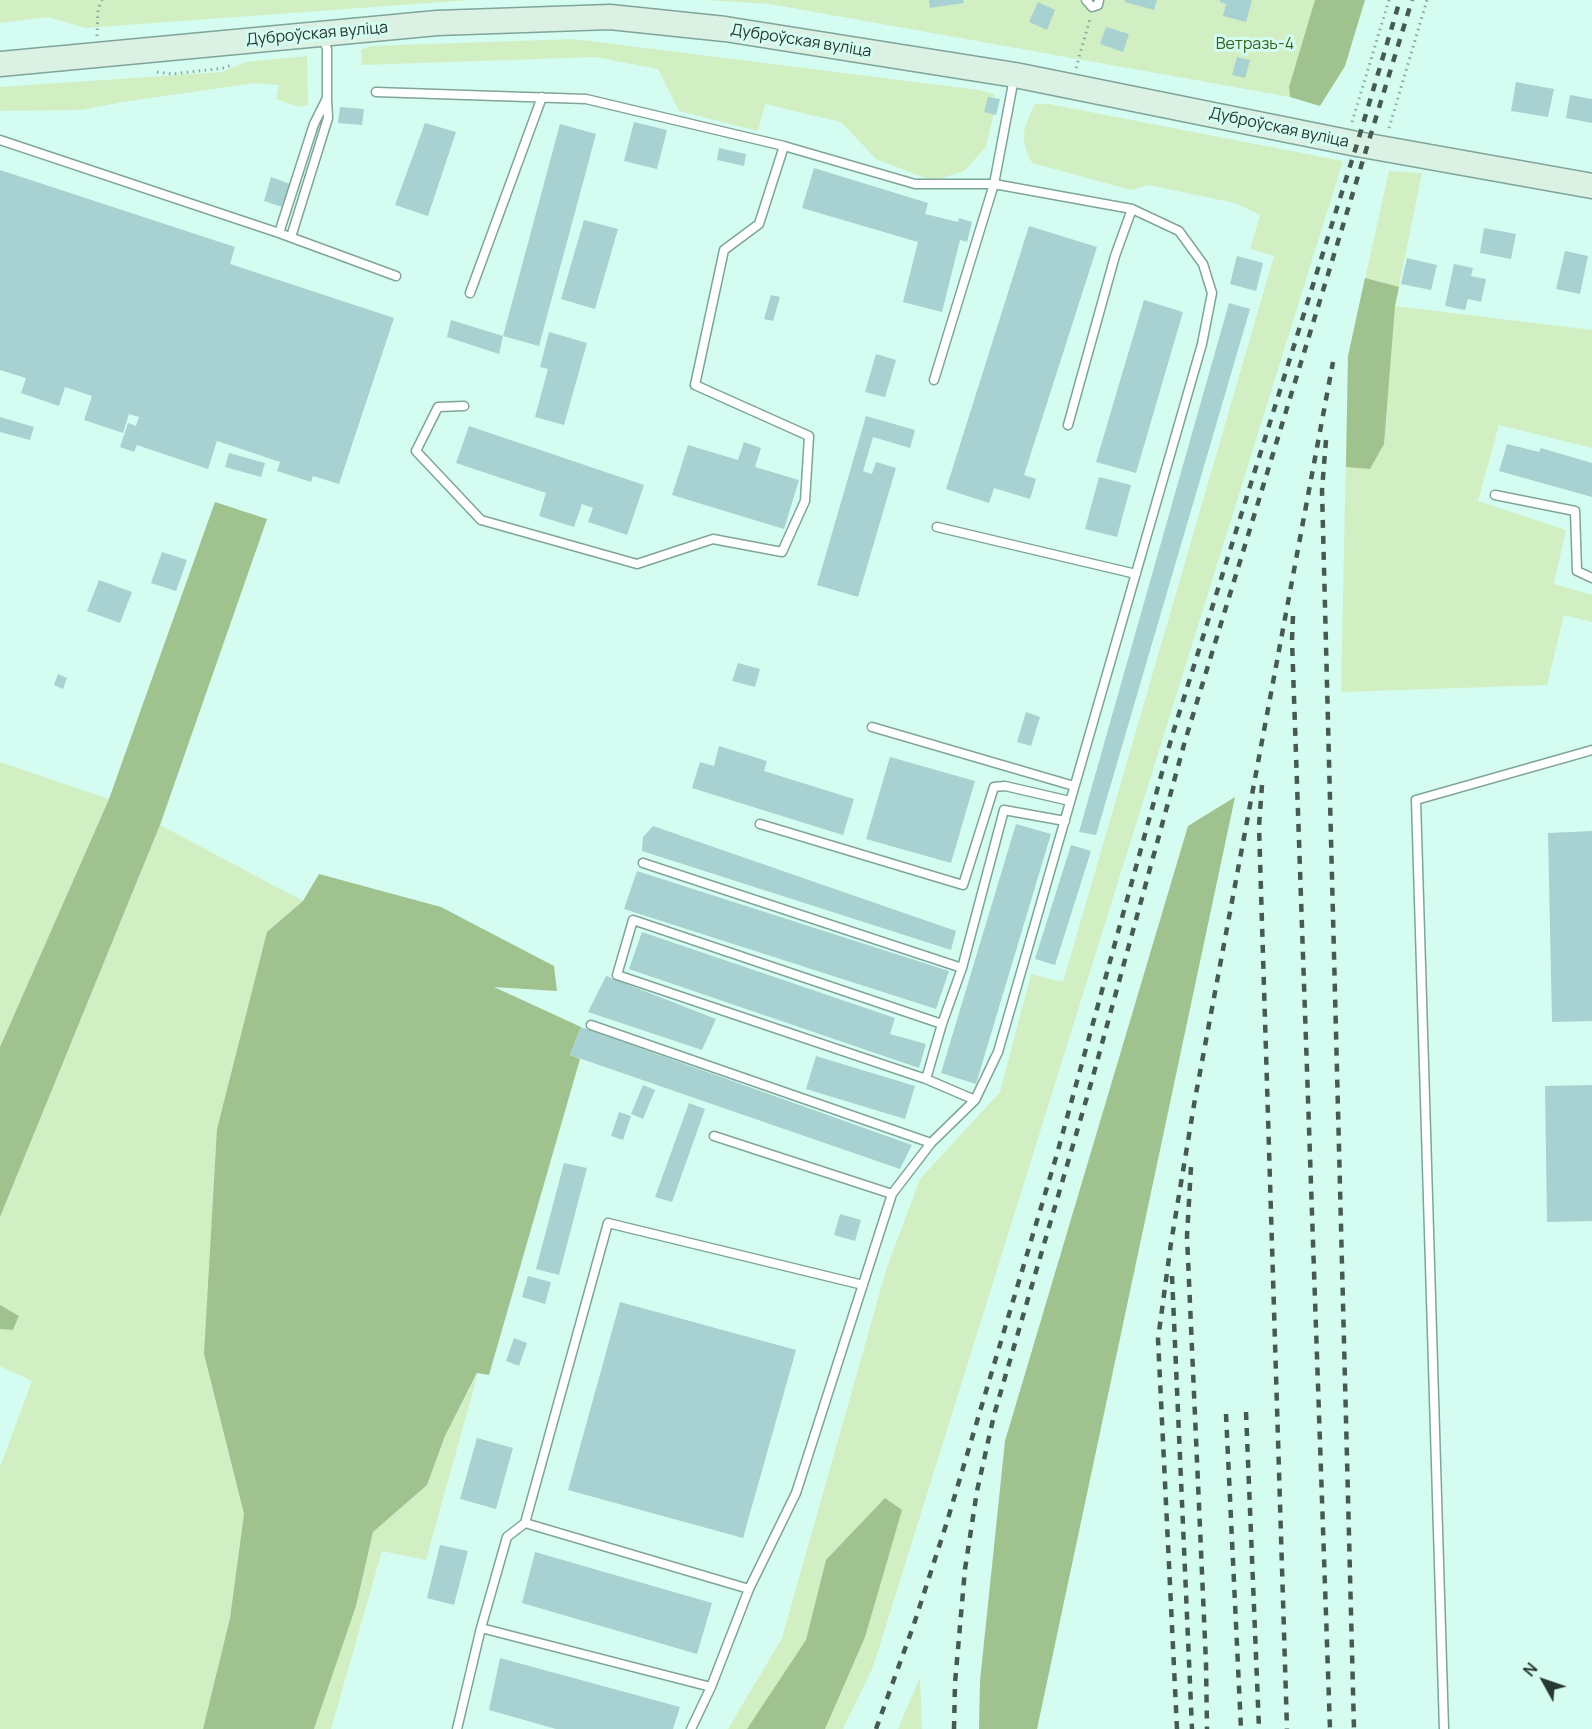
<!DOCTYPE html>
<meta charset="utf-8">
<style>
body{margin:0}
#map{position:relative;width:1592px;height:1729px;overflow:hidden;background:#d5fcf0;font-family:Manrope,sans-serif}
canvas{display:block}
.north{position:absolute;left:1514px;top:1651px;width:60px;height:60px;-webkit-text-stroke:4px #d5fcf0;paint-order:stroke;rotate:310deg;font-size:16px;font-weight:700;line-height:24px;text-align:center;color:#273732}
.north::after{content:'';display:block;margin:auto;width:21px;height:27px;background:#273732;clip-path:polygon(50% 0,100% 100%,50% 72%,0 100%)}
</style>
<div id="map">
<canvas width="1592" height="1729"></canvas>
<div class="north">N</div>
</div>
<script>
const ctx = document.querySelector('canvas').getContext('2d');
ctx.lineJoin = 'round';
function fill(path, color) {
  ctx.fillStyle = color;
  ctx.fill(path, 'evenodd');
}
function stroke(path, color, width, dash) {
  ctx.strokeStyle = color;
  ctx.lineWidth = width;
  ctx.lineCap = dash ? 'butt' : 'round';
  ctx.setLineDash(dash || []);
  ctx.stroke(path);
}
function write(font, color, halo, rows, align = 'center') {
  ctx.font = font + ' Manrope,sans-serif';
  ctx.lineWidth = 6;
  ctx.setLineDash([]);
  ctx.textBaseline = 'middle';
  ctx.strokeStyle = halo;
  ctx.fillStyle = color;
  for (const [text, x, y, turn = 0] of rows) {
    ctx.save();
    ctx.translate(x, y);
    ctx.rotate((+turn || 0) * Math.PI / 180);
    ctx.textAlign = isNaN(turn) ? turn : align;
    if (halo) ctx.strokeText(text, 0, 0);
    ctx.fillText(text, 0, 0);
    ctx.restore();
  }
}
const green = new Path2D(`
 M0,0H470L85,28L48,17L0,23Z
 M705,0H1316L1289,87L1290,97L770,4Z
 M574,39L979,90L994,94L996,104L986,147L964,171L933,181L876,159L841,122L765,104L758,131L679,111L658,69L595,57L362,65L361,50L371,46Z
 M307,56L308,105L299,107L276,99L279,85L255,83L123,102L81,110L0,111V87L222,72L245,62Z
 M1035,104H1049L1343,161L873,1667L843,1729H728L782,1638L887,1267L920,1179L1000,1092L1031,974L1063,982L1274,256L1250,249L1260,215L1235,203L1148,185L1131,190L1032,163C1019,137 1023,129 1035,104Z
 M1389,171L1422,173L1395,306L1592,330V448L1499,425L1478,501L1566,530L1554,584L1592,595V622L1564,615L1547,685L1341,692L1348,356Z
 M0,762L109,799L0,1047Z
 M160,825L303,901L267,932L204,1354L244,1514L230,1618L203,1729H0V1467L32,1381L0,1366V1329L13,1330L19,1317L0,1305V1217Z
 M478,1373L426,1560L382,1551L331,1729H314L356,1606L373,1532L427,1485L445,1436Z
 M920,1677L922,1729H898Z`);
const forest = new Path2D(`
 M1315,0H1365L1345,66L1320,106L1290,97L1289,87Z
 M1365,278L1399,287L1395,306L1384,444L1370,469L1346,467L1348,356Z
 M215,502L267,519L160,825L0,1217V1047L109,799Z
 M1235,797L1037,1729H979L980,1681L1005,1441L1188,826Z
 M319,874L441,907L554,966L557,991L494,987L581,1027L570,1055L580,1059L489,1375L477,1373L445,1436L427,1485L373,1532L356,1606L314,1729H203L230,1618L244,1514L204,1354L217,1129L267,932L303,901Z
 M0,1305L19,1316L13,1330L0,1329Z
 M885,1498L902,1510L865,1637L825,1729H747L806,1640L826,1560Z`);
const building = new Path2D(`
 M929,0H963L964,3L930,8Z
 M1125,0H1157L1154,10L1125,2Z
 M1220,0H1252L1246,22L1223,16L1226,4L1220,2Z
 M1038,2L1055,10L1047,30L1029,22Z
 M1106,27L1129,34L1123,52L1100,44Z
 M1237,57L1250,60L1245,78L1232,75Z
 M1516,82L1554,89L1548,117L1511,111Z
 M1570,95L1592,99V123L1566,118Z
 M988,97L1000,99L996,115L984,112Z
 M340,107L364,109L362,125L338,123Z
 M634,122L667,130L657,169L624,161Z
 M425,123L456,132L428,216L395,205Z
 M560,124L596,134L539,346L503,336Z
 M719,148L746,154L744,166L717,160Z
 M814,168L928,203L925,214L958,222L959,218L972,222L967,242L960,240L942,312L903,302L918,242L802,208Z
 M0,170L235,247L230,264L394,318L339,484L313,476L311,482L277,471L280,462L217,441L208,469L137,445L134,452L120,447L128,423L136,426L139,417L129,414L123,433L84,420L92,396L65,387L59,406L21,393L26,378L0,370Z
 M271,177L290,184L282,207L264,201Z
 M584,220L618,229L595,309L561,299Z
 M1029,226L1097,247L1024,475L1036,479L1030,499L994,488L989,503L946,489Z
 M1484,228L1516,234L1511,259L1480,253Z
 M1565,251L1588,256L1580,294L1556,289Z
 M1237,256L1263,263L1256,291L1230,284Z
 M1407,258L1437,265L1431,290L1401,284Z
 M1454,264L1473,268L1471,276L1486,279L1481,302L1468,299L1465,310L1445,306Z
 M771,295L780,297L773,321L764,319Z
 M1144,300L1183,312L1136,473L1096,462Z
 M1229,303L1250,309L1096,835L1079,832Z
 M451,320L503,336L499,354L447,337Z
 M549,332L587,343L564,425L535,417L548,369L540,367Z
 M876,354L896,360L885,397L865,392Z
 M866,416L915,430L910,448L873,437L863,471L872,474L876,462L896,468L858,597L817,585Z
 M0,417L34,427L30,440L0,432Z
 M469,426L644,485L627,535L588,522L593,508L582,504L574,527L539,516L546,493L456,463Z
 M744,442L761,448L755,467L799,480L784,529L672,495L688,445L738,460Z
 M1507,444L1539,452L1541,448L1592,463V497L1499,471Z
 M229,453L265,463L261,477L225,467Z
 M1099,477L1131,485L1117,537L1085,529Z
 M162,552L187,560L176,591L151,583Z
 M99,580L132,592L120,623L87,611Z
 M738,663L760,669L755,687L732,681Z
 M58,674L67,678L63,689L54,685Z
 M1026,712L1040,717L1031,746L1017,742Z
 M719,746L767,761L764,771L854,799L843,835L692,788L700,762L714,766Z
 M890,757L975,781L951,863L866,839Z
 M1016,824L1051,834L976,1084L941,1073Z
 M653,826L956,931L951,950L642,851L643,837Z
 M1592,831V1021L1552,1022L1548,833Z
 M1071,845L1091,851L1055,965L1035,959Z
 M637,871L949,971L936,1009L624,909Z
 M642,932L895,1018L890,1034L926,1044L919,1068L629,969Z
 M606,976L716,1019L702,1050L588,1012Z
 M581,1027L912,1145L900,1169L570,1055Z
 M816,1056L915,1086L905,1119L806,1089Z
 M643,1085L655,1090L643,1119L631,1114Z
 M1592,1085V1221L1547,1222L1545,1086Z
 M689,1103L705,1109L672,1202L655,1197Z
 M619,1112L631,1116L623,1140L611,1136Z
 M564,1163L587,1168L559,1275L536,1269Z
 M840,1214L861,1220L855,1241L834,1235Z
 M528,1276L551,1282L545,1304L522,1297Z
 M620,1302L796,1350L743,1538L568,1490Z
 M514,1338L527,1343L519,1366L506,1361Z
 M477,1438L513,1448L496,1509L460,1499Z
 M440,1545L468,1551L454,1605L427,1598Z
 M535,1552L712,1603L697,1654L522,1603Z
 M500,1658L680,1707L673,1729H556L489,1710Z`);
const path = new Path2D(`
 M97,36L98,9L102,0
 M1076,68L1090,19
 M157,72L172,74L225,68L233,64
 M1352,122L1389,0
 M1389,128L1427,0`);
const service = new Path2D(`
 M1086,0L1092,7L1098,5L1099,0
 M376,92L586,99L784,146L915,184H994L934,380
 M0,140L279,233L314,124L327,98V49L323,37
 M279,233L396,276
 M291,237L328,118L327,98
 M470,293L542,97
 M464,406L438,407L416,451L481,520L637,564L713,539L782,552L805,501L809,436L695,385L724,250L759,224L784,146
 M1068,425L1115,256L1132,209
 M1495,495L1575,511L1577,571L1592,578
 M937,527L1136,574
 M872,727L1074,786
 M760,824L963,885L994,787L1005,786L1070,801
 M643,863L962,968L1004,810L1065,821
 M942,1024L926,1079L617,975L633,920L942,1024L962,968
 M591,1025L931,1143
 M926,1079L975,1100
 M714,1136L892,1194
 M863,1285L608,1223L525,1523L749,1589L796,1493L892,1194L931,1143L975,1100L998,1052L1202,344L1212,293L1203,264L1179,231L1132,209L994,184L1014,78
 M525,1523L507,1537L481,1628L711,1687L749,1589
 M457,1729L481,1628
 M691,1729L711,1687
 M1444,1729L1416,800L1592,750`);
const secondary = new Path2D(`
 M0,64L437,23L610,17L725,29L1015,75L1357,144L1592,186`);
const rail = new Path2D(`
 M1326,440L1322,490L1354,1729
 M1293,616L1292,640L1330,1729
 M1262,785L1259,826L1287,1729
 M1191,1167L1187,1236L1206,1663L1207,1729
 M1172,1276L1192,1729
 M1246,1412L1259,1729
 M1226,1414L1241,1729
 M876,1729L914,1624L946,1525L1057,1154L1172,736L1357,144L1400,0
 M954,1729L955,1683L965,1569L977,1491L994,1415L1092,1080L1185,741L1412,0
 M1177,1729L1158,1339L1171,1243L1195,1099L1333,362`);
const streetNames = [
 ["Дуброўская вуліца",317,34,-5],
 ["Дуброўская вуліца",801,41,9],
 ["Дуброўская вуліца",1279,128,12]
];
const parkNames = [
 ["Ветразь-4",1255,45]
];
fill(green, '#d2efc4');
fill(forest, '#9fc28e');
fill(building, '#a8d1d1');
stroke(service, '#7fa49a', 11);
stroke(secondary, '#7fa49a', 27);
stroke(path, '#89a69d', 3, [1.5, 4.5]);
stroke(service, '#fff', 8);
stroke(secondary, '#dbf1e3', 24);
stroke(rail, '#465a54', 4.5, [8, 8]);
write('16px', '#273732', '#d5fcf0', streetNames);
write('16px', '#37631c', '#d5fcf0', parkNames);
</script>
